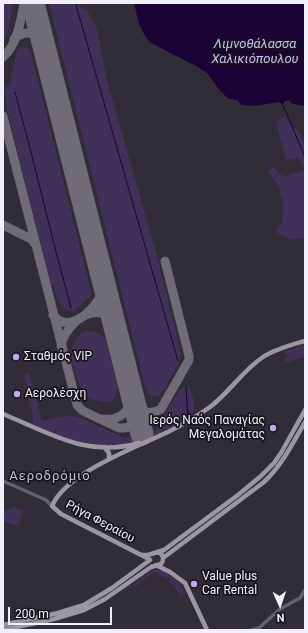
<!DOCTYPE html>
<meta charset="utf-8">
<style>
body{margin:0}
#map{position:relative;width:308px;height:633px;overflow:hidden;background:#302c38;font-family:Roboto,sans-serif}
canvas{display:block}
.frame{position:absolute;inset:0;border:4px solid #f1eff7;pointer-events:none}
.north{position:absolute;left:260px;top:585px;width:40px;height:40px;-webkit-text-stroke:3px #17151b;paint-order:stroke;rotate:177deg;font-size:11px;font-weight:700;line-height:16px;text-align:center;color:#f1eff7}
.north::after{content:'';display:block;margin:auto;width:14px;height:18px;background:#f1eff7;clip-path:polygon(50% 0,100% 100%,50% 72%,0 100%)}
.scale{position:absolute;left:8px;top:607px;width:104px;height:18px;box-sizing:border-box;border:2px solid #f1eff7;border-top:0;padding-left:5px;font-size:12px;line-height:14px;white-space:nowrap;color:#f1eff7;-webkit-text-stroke:3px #17151b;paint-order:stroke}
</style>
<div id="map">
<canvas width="308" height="633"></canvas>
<div class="frame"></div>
<div class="north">N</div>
<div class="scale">200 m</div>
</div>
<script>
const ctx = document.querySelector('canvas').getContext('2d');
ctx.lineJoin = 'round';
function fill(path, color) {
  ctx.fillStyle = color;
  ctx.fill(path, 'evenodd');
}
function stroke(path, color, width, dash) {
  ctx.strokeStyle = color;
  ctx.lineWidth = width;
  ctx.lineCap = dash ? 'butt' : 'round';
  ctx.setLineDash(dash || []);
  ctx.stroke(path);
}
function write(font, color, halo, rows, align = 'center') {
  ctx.font = font + ' Roboto,sans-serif';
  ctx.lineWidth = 3.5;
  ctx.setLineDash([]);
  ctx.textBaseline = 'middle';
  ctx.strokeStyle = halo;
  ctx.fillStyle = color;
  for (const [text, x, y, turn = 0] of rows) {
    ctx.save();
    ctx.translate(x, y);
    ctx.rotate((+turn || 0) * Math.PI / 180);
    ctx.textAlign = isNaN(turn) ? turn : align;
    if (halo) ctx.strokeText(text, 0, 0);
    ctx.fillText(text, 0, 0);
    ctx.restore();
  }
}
const green = new Path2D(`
 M3,3H12C11,13 10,35 3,41Z
 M49,3H73L87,11L96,25L107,80L154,245L182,356L165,388L158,397L151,396L146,390Z
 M22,47L30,49L92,295L74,311C60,314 57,294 53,285H51L8,114L5,90L6,86H9L17,51L19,48Z
 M285,117L301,135L305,146V238L289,239L276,232L282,222L283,204L278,185L267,171L273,167L284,177L304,170L299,158L286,160L276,122Z
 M88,331C96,331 100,333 105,338L118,388L114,399L110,402H104L91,399L82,389L76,377L70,353L76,338L82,333Z
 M305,344V357L287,362L285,361V358H287V354H284V352Z
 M29,372L42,421C55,418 65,414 78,417L125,438L155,431L179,391L183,388L190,387C193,398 198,410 189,419L158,434L132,443L116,446L78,442L44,429L32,423L33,418L24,376L26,373Z
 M13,507L23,510L19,526L3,521V510L8,511Z
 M153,570C156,570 157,569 160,570C168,572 184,586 185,594L179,597L180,594L169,581L170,580L168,577L166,578L154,572L135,587L133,585L125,591L123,590L137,582Z`);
const water = new Path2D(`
 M134,3H305V106L293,104L288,100L284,102L283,105L279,102L255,106L241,105L238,100L229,99L221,92L207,73L196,66L151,43C140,32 137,17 134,3Z`);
const stream = new Path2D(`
 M76,5L178,361
 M15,92C35,164 51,236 71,308
 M283,105L305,157
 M186,387L188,418`);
const taxiway = new Path2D(`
 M14,39C30,26 40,36 45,52
 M3,57C17,45 21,20 24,3
 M3,116L77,405L83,411L119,428H123L129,427
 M3,225L31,239L35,244
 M53,315C70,338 104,303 104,283
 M61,346C65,323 101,294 115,328
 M133,397C137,410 148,417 161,409L189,360V356L165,261
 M103,419C123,421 133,408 130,389`);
const runway = new Path2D(`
 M33,3L142,434`);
const minor = new Path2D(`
 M3,481L46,500L52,506
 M252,630L259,628L280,609L300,598L305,590`);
const major = new Path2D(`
 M3,414C50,433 87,458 139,443
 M104,447L109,453V459
 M141,555H148L164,550L238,495L261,476L274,463L281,453L305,410
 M163,558L264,482C282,465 293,443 305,422
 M149,559L61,514L52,506C66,473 136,447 168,432C182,425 196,417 210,407C229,393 242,371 263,357C275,349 291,345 305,341
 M156,565L170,572L185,583L207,630
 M3,625L58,613L84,605L112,588L150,560
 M3,630L54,619L84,610L105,599L151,567L161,564C165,559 163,553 157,552`);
const markers = [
 [16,357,4,"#c2a8f2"],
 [17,394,4,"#c2a8f2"],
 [273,428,4,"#c2a8f2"],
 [194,584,4,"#c2a8f2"]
];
const poiNames = [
 ["Σταθμός VIP",24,357],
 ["Αερολέσχη",25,394],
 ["Ιερός Ναός Παναγίας",265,421,"right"],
 ["Μεγαλομάτας",265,435,"right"],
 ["Value plus",202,577],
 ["Car Rental",202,591]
];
const streetNames = [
 ["Ρήγα Φεραίου",100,522,28]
];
const waterNames = [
 ["Λιμνοθάλασσα",255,45],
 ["Χαλικιόπουλου",255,60]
];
const neighbourhoodNames = [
 ["Αεροδρόμιο",50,477]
];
fill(green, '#403158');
fill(water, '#1b0435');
stroke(stream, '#1b0435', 1);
stroke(taxiway, '#706c77', 9);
stroke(runway, '#706c77', 23);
stroke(minor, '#646269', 3.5);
stroke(major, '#9a96a2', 4.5);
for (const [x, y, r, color] of markers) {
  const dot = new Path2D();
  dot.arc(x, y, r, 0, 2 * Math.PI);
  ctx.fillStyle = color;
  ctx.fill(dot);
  stroke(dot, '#17151b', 1.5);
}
write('12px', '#f1eff7', '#17151b', poiNames, 'left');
write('12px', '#f1eff7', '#17151b', streetNames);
write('italic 13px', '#d0b9fc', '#17151b', waterNames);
ctx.letterSpacing = '1px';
write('13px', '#c4bfcf', '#17151b', neighbourhoodNames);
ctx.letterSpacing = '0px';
</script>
